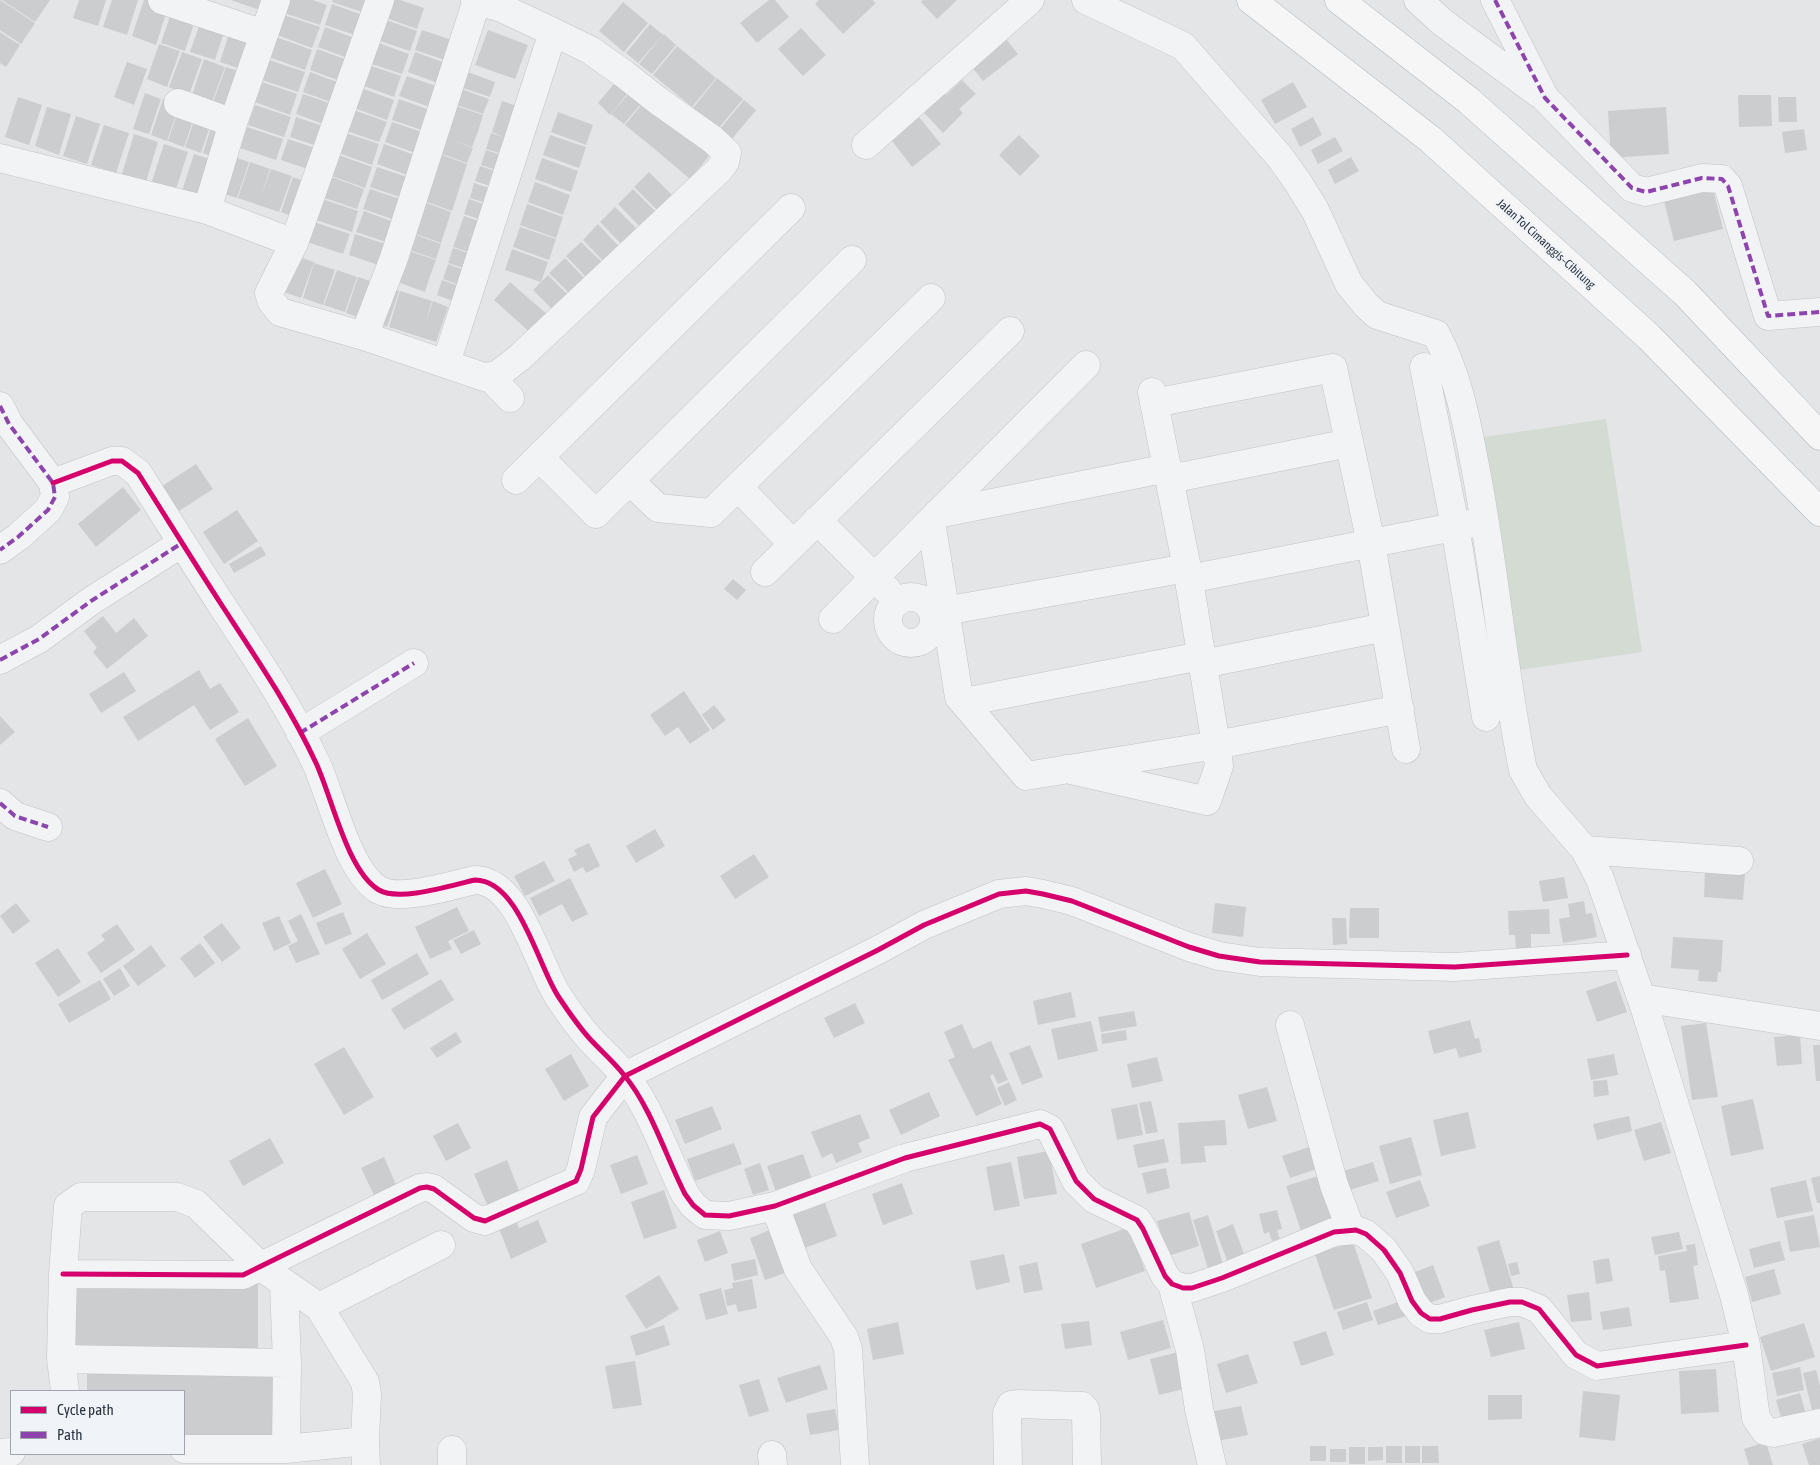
<!DOCTYPE html>
<meta charset="utf-8">
<style>
body{margin:0}
#map{position:relative;width:1820px;height:1465px;overflow:hidden;background:#e3e5e7;font-family:"Asap Condensed",sans-serif}
canvas{display:block}
.legend{position:absolute;left:10px;top:1390px;width:175px;height:65px;box-sizing:border-box;background:#f0f3f7;border:1px solid #a1a6ae;margin:0;padding:6px 9px;list-style:none;font-size:15px;color:#2a3340}
.legend li{display:flex;align-items:center;gap:10px;height:25px}
.legend b{width:25px;border:1px solid #a1a6ae}
</style>
<div id="map">
<canvas width="1820" height="1465"></canvas>
<ul class="legend">
<li><b style="height:6px;background:#d6006c"></b>Cycle path</li>
<li><b style="height:6px;background:#8e44ad"></b>Path</li>
</ul>
</div>
<script>
const ctx = document.querySelector('canvas').getContext('2d');
ctx.lineJoin = 'round';
function fill(path, color) {
  ctx.fillStyle = color;
  ctx.fill(path, 'evenodd');
}
function stroke(path, color, width, dash) {
  ctx.strokeStyle = color;
  ctx.lineWidth = width;
  ctx.lineCap = dash ? 'butt' : 'round';
  ctx.setLineDash(dash || []);
  ctx.stroke(path);
}
function write(font, color, halo, rows, align = 'center') {
  ctx.font = font + ' "Asap Condensed",sans-serif';
  ctx.lineWidth = 4.5;
  ctx.setLineDash([]);
  ctx.textBaseline = 'middle';
  ctx.strokeStyle = halo;
  ctx.fillStyle = color;
  for (const [text, x, y, turn = 0] of rows) {
    ctx.save();
    ctx.translate(x, y);
    ctx.rotate((+turn || 0) * Math.PI / 180);
    ctx.textAlign = isNaN(turn) ? turn : align;
    if (halo) ctx.strokeText(text, 0, 0);
    ctx.fillText(text, 0, 0);
    ctx.restore();
  }
}
const green = new Path2D(`
 M1606,419L1642,652L1513,671L1477,438Z`);
const building = new Path2D(`
 M0,0L35,23L21,44L0,30Z
 M2,0H50L35,22Z
 M79,0H106L98,26L73,18Z
 M112,0H138L127,35L103,27Z
 M144,0H155L169,4L156,45L132,36Z
 M231,0H273L268,13Z
 M288,0H313L327,5L320,25L284,13Z
 M333,0H373L368,14L332,2Z
 M387,0H400L424,8L417,29L381,16Z
 M769,0H775L789,17L757,43L740,23Z
 M819,0H872L876,3L843,34L815,4Z
 M923,0H957L937,19L921,2Z
 M623,2L648,23L624,52L599,31Z
 M332,4L368,17L361,37L325,25Z
 M173,7L197,14L185,51L161,43Z
 M284,15L320,27L312,48L277,35Z
 M202,18L226,26L215,60L190,52Z
 M381,18L417,31L410,51L374,39Z
 M650,24L663,35L638,63L626,53Z
 M231,27L256,35L244,70L220,62Z
 M325,27L360,40L353,60L318,47Z
 M801,28L826,55L803,76L778,49Z
 M422,30L458,42L451,62L415,50Z
 M488,30L528,45L515,79L475,65Z
 M0,32L20,45L6,67L0,63Z
 M664,34L676,45L652,74L639,64Z
 M1002,34L1018,54L983,81L967,61Z
 M276,37L312,50L305,70L269,57Z
 M373,41L409,54L402,74L366,62Z
 M159,44L180,51L167,87L147,79Z
 M677,46L716,78L692,107L653,75Z
 M317,49L353,62L346,83L310,70Z
 M182,52L202,59L189,95L169,87Z
 M415,52L451,65L443,85L408,72Z
 M204,59L225,67L212,102L192,95Z
 M269,60L305,72L298,92L262,80Z
 M127,62L147,69L134,105L114,97Z
 M365,64L401,76L394,97L359,84Z
 M226,67L247,74L234,110L213,102Z
 M459,69L495,82L490,97L454,85Z
 M310,72L345,85L339,105L303,92Z
 M622,74L635,84L610,115L598,103Z
 M407,76L442,88L435,109L399,96Z
 M717,78L743,99L718,129L693,108Z
 M962,80L976,94L959,109L963,113L943,133L916,104L936,85L946,95Z
 M262,82L297,94L290,115L255,102Z
 M1293,82L1307,107L1275,124L1261,100Z
 M636,85L648,95L624,124L611,114Z
 M453,86L489,99L483,114L448,102Z
 M358,87L394,100L387,120L351,107Z
 M145,93L161,99L149,134L133,129Z
 M303,94L338,106L331,127L296,114Z
 M649,95L675,117L651,146L625,125Z
 M1738,95H1771L1772,126L1739,127Z
 M18,97L42,105L29,145L5,137Z
 M1778,97H1796L1797,122H1779Z
 M163,99L179,105L167,141L151,135Z
 M399,99L435,112L428,132L392,120Z
 M744,100L756,110L732,139L720,129Z
 M502,101L526,109L521,124L502,119L521,125L510,156L486,149L491,133L506,138L492,132Z
 M447,103L483,115L478,131L471,129L478,131L472,147L449,139L473,148L467,163L431,150Z
 M180,105L196,111L184,147L168,141Z
 M255,105L291,117L284,137L248,125Z
 M47,107L71,114L59,155L35,146Z
 M1666,107L1669,154L1611,158L1608,111Z
 M351,109L387,122L379,142L344,130Z
 M914,111L941,144L912,167L886,133Z
 M197,112L213,117L201,153L185,147Z
 M558,112L593,125L586,145L551,132Z
 M76,116L100,124L87,164L63,156Z
 M296,117L332,129L326,149L290,137Z
 M675,117L715,149L690,179L651,146Z
 M1313,117L1322,135L1300,147L1291,129Z
 M214,118L231,123L219,159L203,153Z
 M392,122L428,134L421,155L385,142Z
 M104,125L129,133L116,173L91,165Z
 M247,127L283,139L276,160L240,148Z
 M1804,129L1807,150L1785,153L1782,132Z
 M343,132L379,144L372,165L336,152Z
 M134,134L158,142L146,182L122,174Z
 M550,135L586,147L579,168L543,155Z
 M1019,135L1040,156L1020,176L999,155Z
 M1335,137L1343,151L1318,164L1311,150Z
 M288,139L324,151L317,172L281,160Z
 M164,144L188,152L175,192L151,184Z
 M384,144L420,157L413,177L377,164Z
 M486,150L510,158L505,173L481,165Z
 M431,151L467,164L452,211L416,198Z
 M194,154L218,162L205,202L181,194Z
 M336,154L372,167L365,188L329,175Z
 M231,156L249,162L237,198L218,192Z
 M1351,157L1359,171L1335,184L1328,170Z
 M542,158L578,171L571,192L535,179Z
 M250,162L270,169L259,201L271,169L292,176L279,212L238,198Z
 M480,166L504,174L499,189L475,181Z
 M377,167L413,179L406,199L370,187Z
 M649,172L676,199L661,214L634,187Z
 M329,176L364,189L357,209L322,197Z
 M293,177L313,184L301,220L281,212Z
 M535,182L570,195L563,215L528,202Z
 M474,183L498,191L493,205L470,198Z
 M370,189L406,201L398,221L363,209Z
 M633,189L660,216L644,231L618,204Z
 M1713,189L1723,229L1674,241L1664,201Z
 M322,199L358,211L352,232L316,220Z
 M416,199L451,212L441,243L405,230Z
 M469,199L492,207L487,222L464,214Z
 M527,204L563,217L556,238L520,225Z
 M615,207L642,234L626,249L600,222Z
 M364,211L399,224L392,244L356,232Z
 M464,216L488,224L483,238L464,233L483,239L478,255L453,247Z
 M314,222L350,234L343,254L307,242Z
 M598,224L624,252L609,267L583,240Z
 M520,227L556,239L549,260L513,247Z
 M405,231L441,244L436,259L400,247Z
 M355,234L391,246L384,267L349,255Z
 M581,242L608,268L593,284L566,256Z
 M400,248L436,260L430,276L423,274L430,276L425,292L389,279Z
 M453,248L477,256L472,271L448,263Z
 M512,249L548,262L541,282L505,270Z
 M296,256L314,262L301,298L284,292Z
 M565,258L591,285L576,300L549,273Z
 M314,263L335,270L323,305L303,298Z
 M448,264L472,273L467,288L443,279Z
 M337,270L357,277L345,312L324,305Z
 M548,275L575,302L560,317L533,290Z
 M358,277L379,284L366,320L346,313Z
 M442,280L467,289L461,304L437,295Z
 M510,282L549,316L533,335L494,300Z
 M384,286L399,291L387,327L372,322Z
 M400,291L432,301L425,325L433,301L448,307L436,342L389,327Z
 M196,464L213,489L173,515L156,490Z
 M123,487L141,510L96,547L78,524Z
 M237,510L258,541L224,564L203,532Z
 M261,546L266,555L234,573L229,564Z
 M733,579L746,590L737,600L724,589Z
 M103,616L116,633L134,618L148,636L107,669L93,652L97,648L84,631Z
 M199,670L210,689L220,683L239,712L210,730L194,705L138,741L123,717Z
 M124,672L136,691L101,713L89,694Z
 M684,691L710,730L690,744L678,727L665,736L650,715Z
 M714,705L726,720L713,730L702,715Z
 M0,716L15,732L0,745Z
 M248,718L277,766L245,786L215,739Z
 M655,829L665,846L636,863L626,846Z
 M589,843L600,866L586,873L583,867L574,872L568,859L577,855L574,850Z
 M754,854L769,877L735,899L720,876Z
 M544,861L555,881L525,896L514,876Z
 M325,869L342,904L313,918L296,883Z
 M1705,871L1745,873L1743,900L1704,897Z
 M1564,877L1568,898L1543,902L1539,881Z
 M570,878L588,914L572,922L562,904L539,916L530,898Z
 M1584,901L1586,914L1592,913L1597,937L1563,943L1559,919L1570,917L1568,904Z
 M16,903L30,921L13,934L0,916Z
 M1215,903L1246,907L1243,937L1212,933Z
 M457,907L469,931L448,941L452,949L430,959L415,927Z
 M1350,908H1379V938H1349Z
 M1549,909L1550,934H1531V949L1516,950L1515,935H1509L1508,911Z
 M343,912L352,934L325,945L316,923Z
 M301,914L320,954L296,963L288,946L298,941L288,921Z
 M279,916L291,943L274,951L262,923Z
 M1332,918H1346L1347,944L1333,945Z
 M222,923L241,948L222,962L203,937Z
 M117,924L135,950L101,973L87,953L105,940L101,935Z
 M474,930L481,944L461,954L453,940Z
 M367,933L386,964L360,979L342,949Z
 M1673,937L1723,940L1721,972H1718L1717,982L1698,981L1699,970L1671,968Z
 M200,943L215,963L195,978L180,958Z
 M151,945L166,966L138,986L123,966Z
 M58,948L81,982L58,997L35,963Z
 M417,953L429,974L382,1000L371,980Z
 M120,968L130,986L114,996L103,979Z
 M441,979L454,1000L404,1030L391,1009Z
 M100,980L111,999L69,1023L58,1004Z
 M1616,981L1627,1012L1597,1022L1586,991Z
 M1071,992L1076,1017L1038,1025L1033,1001Z
 M855,1003L865,1023L834,1038L824,1018Z
 M1134,1011L1137,1026L1101,1032L1098,1017Z
 M1470,1020L1475,1039L1479,1038L1482,1052L1459,1058L1456,1048L1434,1054L1428,1031Z
 M1091,1021L1098,1051L1058,1060L1051,1029Z
 M1706,1023L1718,1097L1692,1100L1681,1026Z
 M962,1024L973,1049L991,1041L1008,1080L998,1084L993,1074L990,1076L1002,1104L976,1116L948,1060L955,1057L944,1032Z
 M1126,1030L1127,1040L1102,1044L1101,1034Z
 M456,1032L462,1042L437,1058L430,1048Z
 M1800,1035L1802,1064L1777,1066L1774,1037Z
 M1030,1045L1043,1077L1022,1085L1009,1053Z
 M1813,1045H1820V1081H1816Z
 M344,1047L374,1097L344,1115L314,1064Z
 M571,1054L589,1086L564,1101L545,1069Z
 M1614,1054L1618,1075L1591,1080L1587,1059Z
 M1157,1057L1163,1081L1132,1088L1127,1064Z
 M1607,1080L1609,1095L1594,1097L1593,1081Z
 M1009,1082L1017,1100L1005,1106L997,1088Z
 M1267,1087L1277,1121L1248,1129L1238,1095Z
 M929,1092L940,1116L901,1135L889,1110Z
 M1753,1099L1764,1149L1731,1156L1721,1106Z
 M1151,1101L1158,1132L1146,1134L1139,1103Z
 M1137,1104L1143,1135L1117,1140L1111,1109Z
 M712,1106L722,1129L685,1144L675,1120Z
 M1468,1112L1476,1148L1441,1156L1433,1120Z
 M860,1114L870,1138L858,1143L862,1152L836,1163L832,1153L822,1158L811,1132Z
 M1629,1116L1632,1131L1597,1140L1593,1124Z
 M1225,1120L1227,1145L1204,1146L1206,1162L1181,1164L1178,1123Z
 M1661,1122L1671,1153L1644,1161L1634,1130Z
 M458,1123L471,1148L446,1161L433,1136Z
 M1411,1137L1422,1175L1390,1184L1379,1146Z
 M270,1138L284,1163L243,1186L229,1161Z
 M1164,1139L1169,1162L1138,1168L1133,1145Z
 M734,1143L742,1164L695,1181L687,1159Z
 M1312,1146L1320,1168L1290,1178L1282,1156Z
 M1049,1151L1057,1194L1024,1199L1017,1157Z
 M803,1154L813,1182L777,1195L767,1166Z
 M637,1155L648,1184L621,1194L610,1165Z
 M384,1157L397,1187L375,1197L361,1168Z
 M507,1160L523,1201L491,1214L474,1174Z
 M1011,1162L1020,1206L994,1211L986,1167Z
 M1373,1162L1379,1181L1340,1193L1334,1174Z
 M760,1163L769,1190L753,1195L744,1169Z
 M1166,1168L1170,1188L1147,1194L1142,1173Z
 M1328,1173L1346,1226L1304,1240L1286,1186Z
 M1820,1176V1203H1817L1811,1178Z
 M1420,1180L1430,1206L1396,1218L1386,1192Z
 M1806,1180L1813,1211L1777,1218L1770,1188Z
 M902,1183L913,1214L883,1225L872,1194Z
 M664,1190L677,1228L644,1239L631,1202Z
 M825,1203L837,1236L799,1250L786,1217Z
 M1277,1210L1282,1229L1277,1230L1280,1239L1272,1241L1269,1232L1264,1234L1259,1214Z
 M1189,1212L1199,1246L1168,1256L1157,1221Z
 M513,1214L519,1228L538,1220L547,1242L511,1259L496,1221Z
 M1208,1215L1226,1274L1211,1278L1193,1220Z
 M1814,1215L1820,1247L1790,1252L1784,1221Z
 M1233,1224L1248,1265L1231,1271L1216,1231Z
 M1130,1227L1145,1271L1096,1288L1081,1244Z
 M775,1228L791,1271L765,1280L750,1238Z
 M720,1231L728,1253L705,1262L697,1240Z
 M1679,1232L1683,1249L1655,1255L1651,1237Z
 M1499,1240L1514,1290L1491,1296L1477,1247Z
 M1780,1241L1785,1260L1754,1268L1749,1249Z
 M1353,1242L1372,1298L1334,1310L1315,1254Z
 M1695,1244L1698,1265L1693,1266L1699,1299L1670,1303L1665,1270L1660,1271L1658,1256L1687,1251L1686,1245Z
 M1004,1254L1010,1282L976,1290L970,1261Z
 M1609,1258L1613,1281L1596,1284L1593,1261Z
 M755,1259L758,1275L734,1281L731,1264Z
 M1037,1262L1043,1290L1024,1293L1019,1266Z
 M1517,1262L1520,1274L1511,1276L1508,1264Z
 M1433,1265L1445,1297L1422,1306L1410,1274Z
 M1774,1269L1781,1294L1752,1302L1745,1277Z
 M659,1275L679,1309L646,1329L625,1296Z
 M65,1276L258,1277V1359L66,1358Z
 M752,1279L757,1308L738,1312L736,1304L727,1306L724,1290L733,1288L732,1283Z
 M721,1288L728,1314L706,1320L699,1294Z
 M1589,1292L1592,1320L1571,1322L1567,1295Z
 M1401,1301L1406,1316L1378,1325L1373,1311Z
 M1367,1302L1373,1320L1343,1330L1337,1312Z
 M1629,1307L1632,1326L1603,1330L1600,1312Z
 M1163,1320L1171,1348L1128,1360L1120,1332Z
 M1089,1321L1092,1345L1065,1349L1061,1324Z
 M898,1322L904,1354L873,1360L867,1329Z
 M1519,1322L1525,1349L1491,1357L1484,1330Z
 M1804,1323L1815,1357L1771,1371L1760,1337Z
 M664,1325L670,1345L636,1356L630,1336Z
 M1326,1331L1334,1355L1301,1366L1293,1342Z
 M1183,1351L1192,1387L1159,1395L1150,1359Z
 M1248,1354L1258,1383L1226,1393L1217,1364Z
 M635,1361L642,1405L613,1409L605,1366Z
 M87,1364L280,1365V1446H184V1391H87Z
 M820,1365L828,1389L786,1403L777,1378Z
 M1800,1367L1804,1390L1777,1396L1772,1373Z
 M1716,1369L1719,1412L1681,1414L1679,1371Z
 M1816,1370L1820,1386V1408L1812,1410L1803,1373Z
 M759,1379L769,1411L749,1417L739,1385Z
 M1583,1391L1620,1395L1615,1441L1579,1437Z
 M1800,1393L1807,1418L1783,1424L1776,1400Z
 M1488,1395H1522V1419L1488,1420Z
 M1241,1406L1248,1435L1217,1441L1210,1412Z
 M835,1409L839,1430L810,1435L806,1414Z
 M1820,1438V1465H1809L1802,1444Z
 M1766,1442L1773,1465H1749L1744,1449Z
 M1310,1446H1326V1461H1310Z
 M1386,1446H1402V1463H1386Z
 M1405,1446H1420V1463H1405Z
 M1422,1446H1438L1439,1463H1422Z
 M1349,1447H1365V1464H1349Z
 M1368,1447H1383V1460L1368,1461Z
 M1330,1449H1346V1462H1330Z`);
const minor = new Path2D(`
 M162,0L264,34
 M380,0L294,243L269,293L272,302L280,312L364,336L484,377L497,375L519,358L719,170L725,162L727,153L712,139L657,100L624,74L590,50L553,32
 M1086,0L1183,46L1279,156L1297,181L1315,210L1349,284L1366,305L1377,315L1436,334C1459,377 1467,424 1476,471C1495,570 1503,671 1523,770L1538,796L1585,850L1600,879L1646,1012L1734,1295L1746,1345L1756,1418L1765,1431L1773,1433L1820,1423
 M1418,0L1442,22L1538,93
 M1495,0L1545,98L1632,188L1646,192L1702,178L1722,179L1728,186L1768,316L1820,312
 M178,103L233,123
 M866,145L1030,0
 M0,158L207,210L294,243
 M207,210L233,123L276,0
 M364,336L394,258L477,0
 M446,363L553,32L504,9L475,0
 M1424,367L1455,526L1486,717
 M490,377L510,398
 M1152,392L1187,568L1216,745L1400,709
 M1154,403L1333,368L1371,543L1406,749
 M0,406L9,424L53,483L55,497L48,510L18,537L0,550
 M539,457L596,514L852,260
 M1170,479L1349,443
 M516,480L791,208
 M630,481L658,508L711,513L931,298
 M53,483L112,461H122L138,473C166,517 193,561 221,604C255,656 290,707 316,763C332,797 347,871 379,890C400,902 452,885 475,880C519,880 538,966 558,996C568,1011 578,1026 590,1039C601,1051 614,1062 624,1075C651,1107 666,1157 685,1194L693,1205L705,1215L729,1216L775,1206L905,1158L1040,1124L1050,1129L1076,1181L1094,1199L1137,1220L1143,1229L1165,1276L1172,1284L1183,1288H1192L1222,1278L1334,1232L1356,1230L1366,1234L1384,1250L1400,1273L1412,1301L1421,1313L1430,1319H1440L1472,1310L1510,1302H1522L1539,1309L1576,1355L1597,1366L1746,1345
 M738,487L793,544
 M937,514L1168,468
 M817,520L887,590
 M931,521L959,697L1026,776L1216,745L1219,766L1207,801L1067,769
 M765,572L1010,331
 M1189,579L1474,523
 M888 620a23 23 0 1 1 46 0a23 23 0 1 1-46 0Z
 M933,613L1187,568
 M833,619L1086,365
 M0,660L39,639L91,601L182,543
 M1203,664L1385,627
 M964,702L1201,656
 M300,733L414,663
 M0,803L15,816L48,827
 M1585,850L1739,861
 M1641,998L1820,1026
 M1290,1025L1334,1185L1351,1230
 M775,1206L798,1269L844,1337L848,1349L855,1465
 M63,1274L243,1275L420,1188L427,1187L434,1189L474,1218L485,1221L576,1181L581,1169L593,1117L625,1076L878,950L924,925L999,894L1026,891L1043,894L1072,901L1189,947L1219,956L1260,962L1455,967L1627,955
 M284,1284L287,1363L286,1449
 M1172,1284L1190,1350L1199,1409L1212,1465
 M319,1307L441,1245
 M61,1359L287,1363
 M65,1391L61,1359L63,1274L68,1206L81,1197H177L196,1204L261,1267L319,1307L365,1382L367,1394L365,1441
 M184,1449H286L365,1441L366,1465
 M452,1450V1465
 M0,1453L11,1452
 M772,1455L773,1465
 M1008,1465L1007,1413L1011,1405L1017,1404L1082,1406L1085,1409L1086,1415L1087,1465`);
const highway = new Path2D(`
 M1251,0L1430,139L1649,337L1820,512
 M1339,0L1468,100L1685,293L1820,436`);
const quiet = new Path2D(`
 M1495,0L1545,98L1632,188L1646,192L1702,178L1722,179L1728,186L1768,316L1820,312
 M0,406L9,424L53,483L55,497L48,510L18,537L0,550
 M0,660L39,639L91,601L182,543
 M300,733L414,663
 M0,803L15,816L48,827`);
const cycleway = new Path2D(`
 M53,483L112,461H122L138,473C166,517 193,561 221,604C255,656 290,707 316,763C332,797 347,871 379,890C400,902 452,885 475,880C519,880 538,966 558,996C568,1011 578,1026 590,1039C601,1051 614,1062 624,1075C651,1107 666,1157 685,1194L693,1205L705,1215L729,1216L775,1206L905,1158L1040,1124L1050,1129L1076,1181L1094,1199L1137,1220L1143,1229L1165,1276L1172,1284L1183,1288H1192L1222,1278L1334,1232L1356,1230L1366,1234L1384,1250L1400,1273L1412,1301L1421,1313L1430,1319H1440L1472,1310L1510,1302H1522L1539,1309L1576,1355L1597,1366L1746,1345
 M63,1274L243,1275L420,1188L427,1187L434,1189L474,1218L485,1221L576,1181L581,1169L593,1117L625,1076L878,950L924,925L999,894L1026,891L1043,894L1072,901L1189,947L1219,956L1260,962L1455,967L1627,955`);
const streetNames = [
 ["Jalan Tol Cimanggis–Cibitung",1546,244,42]
];
fill(green, '#d4dbd3');
fill(building, '#cbcdcf');
stroke(minor, '#c1c3c5', 29);
stroke(highway, '#b5b8bc', 29);
stroke(minor, '#f2f3f5', 28);
stroke(highway, '#f6f6f7', 28);
stroke(quiet, '#8e44ad', 4, [8, 4]);
stroke(cycleway, '#d6006c', 5);
write('12px', '#2a3340', '#f0f3f7', streetNames);
</script>
